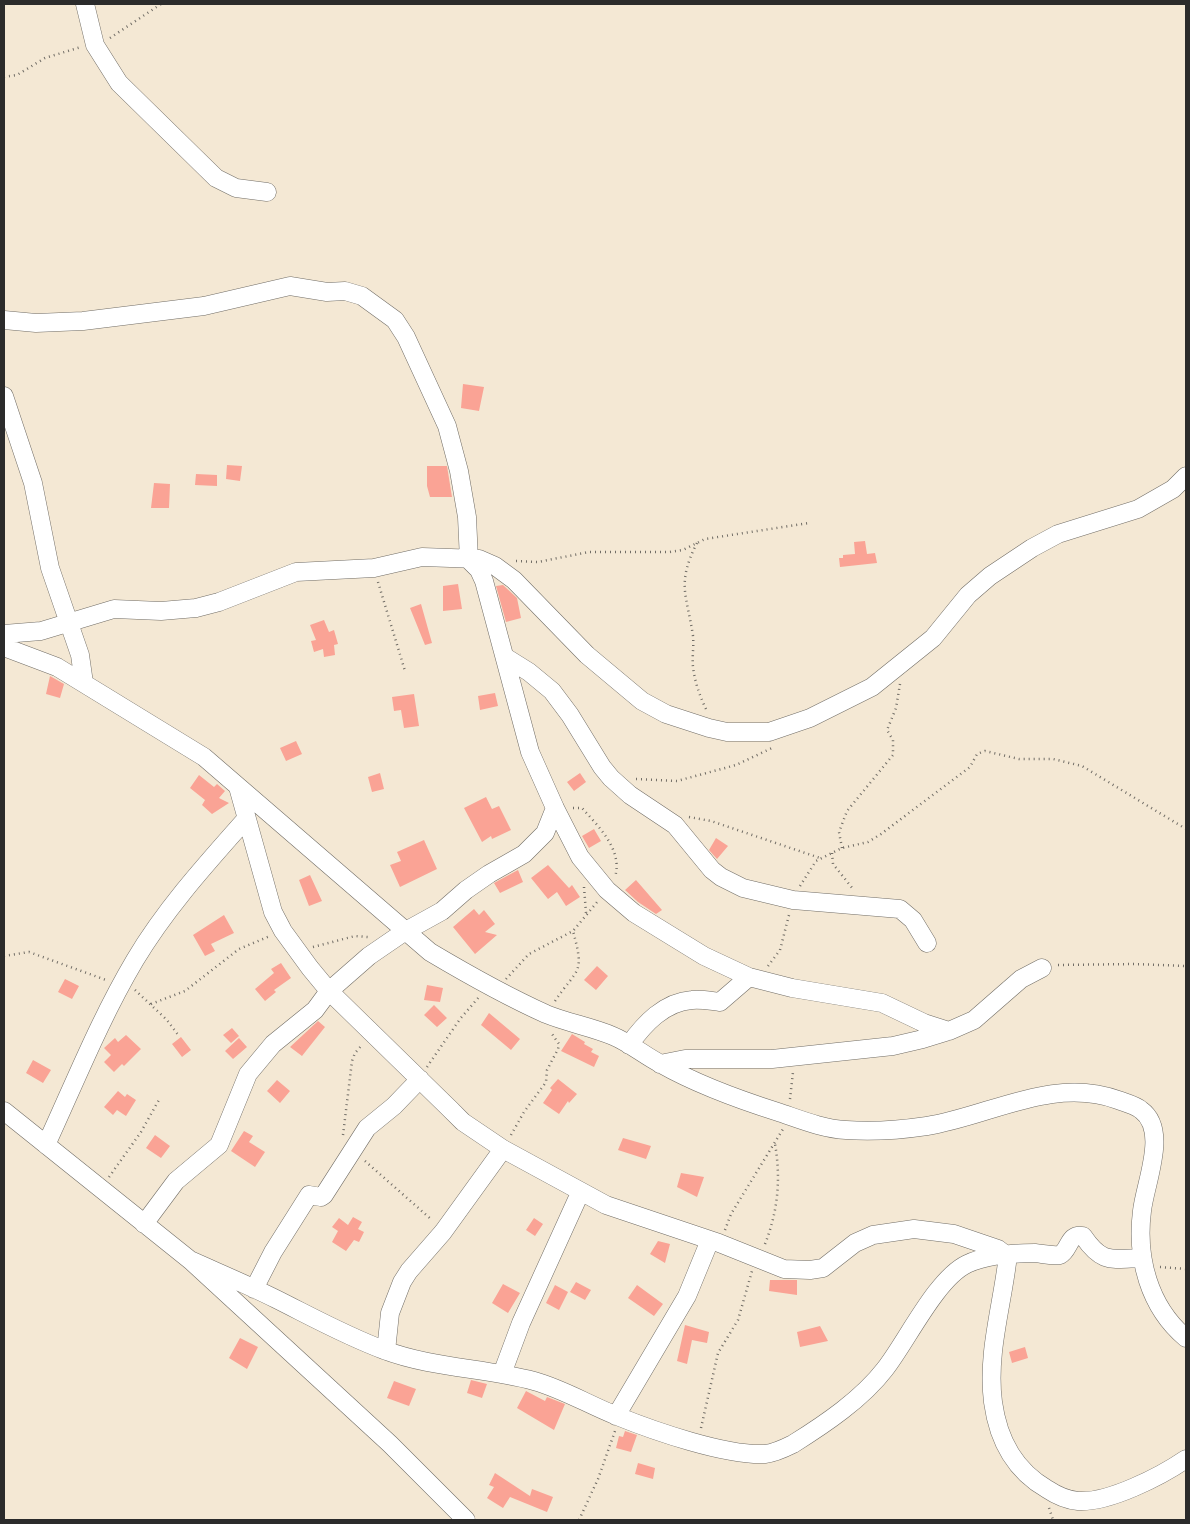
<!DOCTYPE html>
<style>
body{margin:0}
#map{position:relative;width:1190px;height:1524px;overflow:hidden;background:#f4e8d4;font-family:"Shantell Sans",sans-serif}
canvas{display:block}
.frame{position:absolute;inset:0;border:5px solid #2b2b2b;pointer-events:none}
</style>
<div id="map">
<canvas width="1190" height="1524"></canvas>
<div class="frame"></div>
</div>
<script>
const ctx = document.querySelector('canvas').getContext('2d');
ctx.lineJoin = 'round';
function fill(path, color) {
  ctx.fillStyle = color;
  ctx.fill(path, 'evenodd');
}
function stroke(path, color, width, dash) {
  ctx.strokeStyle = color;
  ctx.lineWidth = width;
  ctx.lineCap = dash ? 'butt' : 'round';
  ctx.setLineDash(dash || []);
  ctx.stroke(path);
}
const building = new Path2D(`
 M463,384L484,387L479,411L461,408Z
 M227,465L242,466L240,481L226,479Z
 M427,466H447L452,497H430L427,486Z
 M196,474L217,475V486L195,485Z
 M154,483L170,484L169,508H151Z
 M865,541L867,554L875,553L877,563L840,567L839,558H843V555L855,554L854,542Z
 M458,584L462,609L443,611V586Z
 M503,585L517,598L521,618L506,622L496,586Z
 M421,604L432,643L425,645L410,608Z
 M324,620L329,632L334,630L338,644L334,645L335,655L324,657L323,649L314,652L311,641L316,640L310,625Z
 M50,676L64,684L60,698L46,694Z
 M495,693L498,706L480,710L478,696Z
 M414,694L419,726L404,728L401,710L394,711L392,697Z
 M296,741L302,754L286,761L280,748Z
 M380,773L384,789L372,792L368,777Z
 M580,773L586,782L574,791L567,782Z
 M199,775L214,787L217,784L225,791L219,798L229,803L212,814L202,805L205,800L190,788Z
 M486,797L492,809L499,806L511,830L492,839L491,836L482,842L464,808Z
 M594,829L601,841L589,848L582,836Z
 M716,838L728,846L717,859L709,850Z
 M424,840L437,869L400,887L390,865L401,861L397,852Z
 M548,865L569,888L572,885L580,897L566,906L557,892L548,899L531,878Z
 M518,870L523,882L500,893L494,883Z
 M310,875L322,901L309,906L299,880Z
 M636,880L662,910L656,914L638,902L625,890Z
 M474,909L479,915L484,910L495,924L485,932L497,935L475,954L453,927Z
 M224,915L234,933L211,944L215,951L205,956L193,935Z
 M281,963L291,978L274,990L276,992L265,1001L255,989L274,973L271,969Z
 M597,966L608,976L596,990L584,980Z
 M65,979L79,986L72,999L58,992Z
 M427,985L443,988L440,1002L424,1000Z
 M434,1005L447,1018L437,1027L424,1015Z
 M489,1013L520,1039L511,1050L481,1025Z
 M318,1021L325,1027L302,1056L290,1047Z
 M232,1028L239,1036L231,1043L223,1035Z
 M572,1034L585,1042L584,1044L593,1049L591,1052L599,1056L594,1067L561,1051Z
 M126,1035L141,1049L124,1066L122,1064L114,1072L104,1062L111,1055L104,1048L115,1038L118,1042Z
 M181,1037L191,1050L182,1057L172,1044Z
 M239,1038L247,1047L233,1059L225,1051Z
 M33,1060L51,1070L43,1083L26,1073Z
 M558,1079L577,1094L569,1103L568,1101L559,1114L543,1103L552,1090L550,1088Z
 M277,1080L290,1091L280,1103L267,1091Z
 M118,1091L125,1097L127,1094L136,1100L126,1116L117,1110L113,1115L104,1107Z
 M244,1131L253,1136L249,1142L265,1152L255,1167L231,1151Z
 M155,1135L170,1146L161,1158L146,1148Z
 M623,1138L651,1146L646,1159L618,1150Z
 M681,1173L704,1177L697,1197L677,1187Z
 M353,1217L362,1222L358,1229L364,1232L359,1242L354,1240L346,1251L332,1242L338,1231L332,1227L339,1218L348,1225Z
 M534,1218L543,1224L535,1236L526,1230Z
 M658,1241L670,1244L665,1263L650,1254Z
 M770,1280H797V1295L769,1291Z
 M576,1282L591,1290L585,1300L570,1292Z
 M503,1284L520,1293L508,1313L492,1303Z
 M555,1285L568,1292L559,1310L546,1303Z
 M637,1285L663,1304L654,1316L628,1298Z
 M685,1325L709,1332L707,1343L692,1340L687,1364L677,1361Z
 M820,1326L828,1341L800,1347L797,1332Z
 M240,1338L258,1347L247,1369L229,1358Z
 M1025,1347L1028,1358L1012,1363L1009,1352Z
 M471,1380L487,1384L482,1398L467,1393Z
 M394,1381L416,1389L409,1406L387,1398Z
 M526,1391L545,1401L547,1397L565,1404L554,1430L517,1408Z
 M625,1431L637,1435L631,1452L616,1448L619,1436L623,1437Z
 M638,1463L655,1468L653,1479L635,1474Z
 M495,1473L530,1496L532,1489L553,1497L547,1512L510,1497L503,1508L487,1498L494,1487L489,1485Z`);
const path = new Path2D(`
 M110,38L161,4
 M4,77L17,75L45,58L81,47
 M697,543C676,584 687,595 693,636C694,646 692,657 693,667C695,683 700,697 707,711
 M516,561L538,562L589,552H670L683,550L705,539L809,523
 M378,582L405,671
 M636,779L677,781L736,765L772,748
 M573,808H582C599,827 623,850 615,877
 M689,817L711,821L820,858
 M842,848L839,832L847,811L893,755V740L887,730L896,708L900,684
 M832,853L833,864L853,889
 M800,886L816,861L842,848L868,842L881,834L970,767L977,754L985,751L1019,759H1053L1082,766L1186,829
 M584,887L586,913
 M313,947L355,936L368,937
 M4,956L29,952L106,980
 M1058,965L1134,964L1186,966
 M768,966L780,950L789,915
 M506,979L529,954L573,931L598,901
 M135,990L167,1020L179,1036
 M555,1001C578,967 585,975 573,931
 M151,1004L185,991L239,949L270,936
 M427,1067L460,1019L479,997
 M790,1099L793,1072
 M343,1135L352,1061L355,1053L362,1045
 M511,1135L524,1112L546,1082L547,1070L558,1049L559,1044L552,1034
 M365,1161L432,1220
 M109,1177L141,1132L160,1098
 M725,1230L731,1214L783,1129
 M765,1244C778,1211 781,1179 775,1144
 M1160,1267L1186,1269
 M701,1428L718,1353L738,1320L752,1271
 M1049,1508L1053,1520
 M579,1520L598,1479L615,1431`);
const minor = new Path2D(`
 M85,4L95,45L119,83L216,178L236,188L267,192
 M4,320L36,323L83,321L204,306L290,286L327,292L345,291L362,296L395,320L406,337L447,426L459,471L467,517L469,560L479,570L484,581L530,752L555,808L580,857L607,890L634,913L704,956L749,977L792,988L882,1003L924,1023L949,1031
 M4,396L33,483L50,568L80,655L84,683
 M4,634L41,631L114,609L161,611L196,608L219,602L296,572L374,568L422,557L479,559L495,566L514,580L587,655L642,701L666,714L709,728L727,732H769L810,718L872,687L933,638L968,595L990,576L1032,548L1058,534L1138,509L1173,489L1186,476
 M4,647L57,667L204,757L430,952C467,974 506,996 546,1014C568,1023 592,1027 613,1036C630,1043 645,1056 661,1064C698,1085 737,1099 778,1112C799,1119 823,1129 846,1130C872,1132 900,1130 927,1126C990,1116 1053,1076 1118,1100C1126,1103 1135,1105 1141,1110C1169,1130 1145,1183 1142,1211C1136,1258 1149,1307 1186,1338
 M505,657L529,672L552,691L570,715L602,767L611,778L630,795L675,825L712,870L721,877L743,888L793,900L900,909L913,920L927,943
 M238,787L273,912L283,931L310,968L329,991L450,1109L463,1122L503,1149L606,1205L719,1243L784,1269L810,1270L823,1268L855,1243L873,1235L914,1229L954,1234L998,1249L1006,1255L1007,1263C1001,1310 987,1355 993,1402C998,1439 1014,1470 1047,1489C1056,1495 1067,1500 1078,1501C1109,1503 1161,1476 1186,1459
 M629,1045C644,1024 664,1002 692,1000C701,999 711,1001 720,1002L749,977
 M660,1064L685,1059H772L893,1046L923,1039L949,1031L974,1020L1021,979L1042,968
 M4,1111L190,1260L390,1444L466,1520
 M46,1145C75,1082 100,1019 135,960C166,908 207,863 246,819
 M144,1224L176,1181L219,1145L248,1074L273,1044L315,1010L329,991L369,956L404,932L442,911L466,890L489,874L524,854L545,833L555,808
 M190,1260C219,1273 248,1285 276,1299C312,1317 346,1336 384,1350C432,1368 485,1368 534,1381C563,1389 589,1405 617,1416C654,1431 726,1456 765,1454C774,1453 785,1448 793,1444C825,1424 862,1399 885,1369C907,1341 936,1279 967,1264C986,1255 1014,1253 1035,1253C1044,1254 1051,1256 1060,1255C1070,1250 1068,1233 1083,1236C1102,1264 1111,1259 1142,1258
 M254,1289L273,1252L309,1195L321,1197L324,1195L367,1128L394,1106L420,1079
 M386,1351L390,1313L402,1282L409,1271L443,1232L503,1149
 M502,1374L521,1323L580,1193
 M616,1416L687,1296L710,1240`);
fill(building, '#faa395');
stroke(minor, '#716d66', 19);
stroke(path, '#716d66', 2.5, [1, 4]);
stroke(minor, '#fff', 18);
</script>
